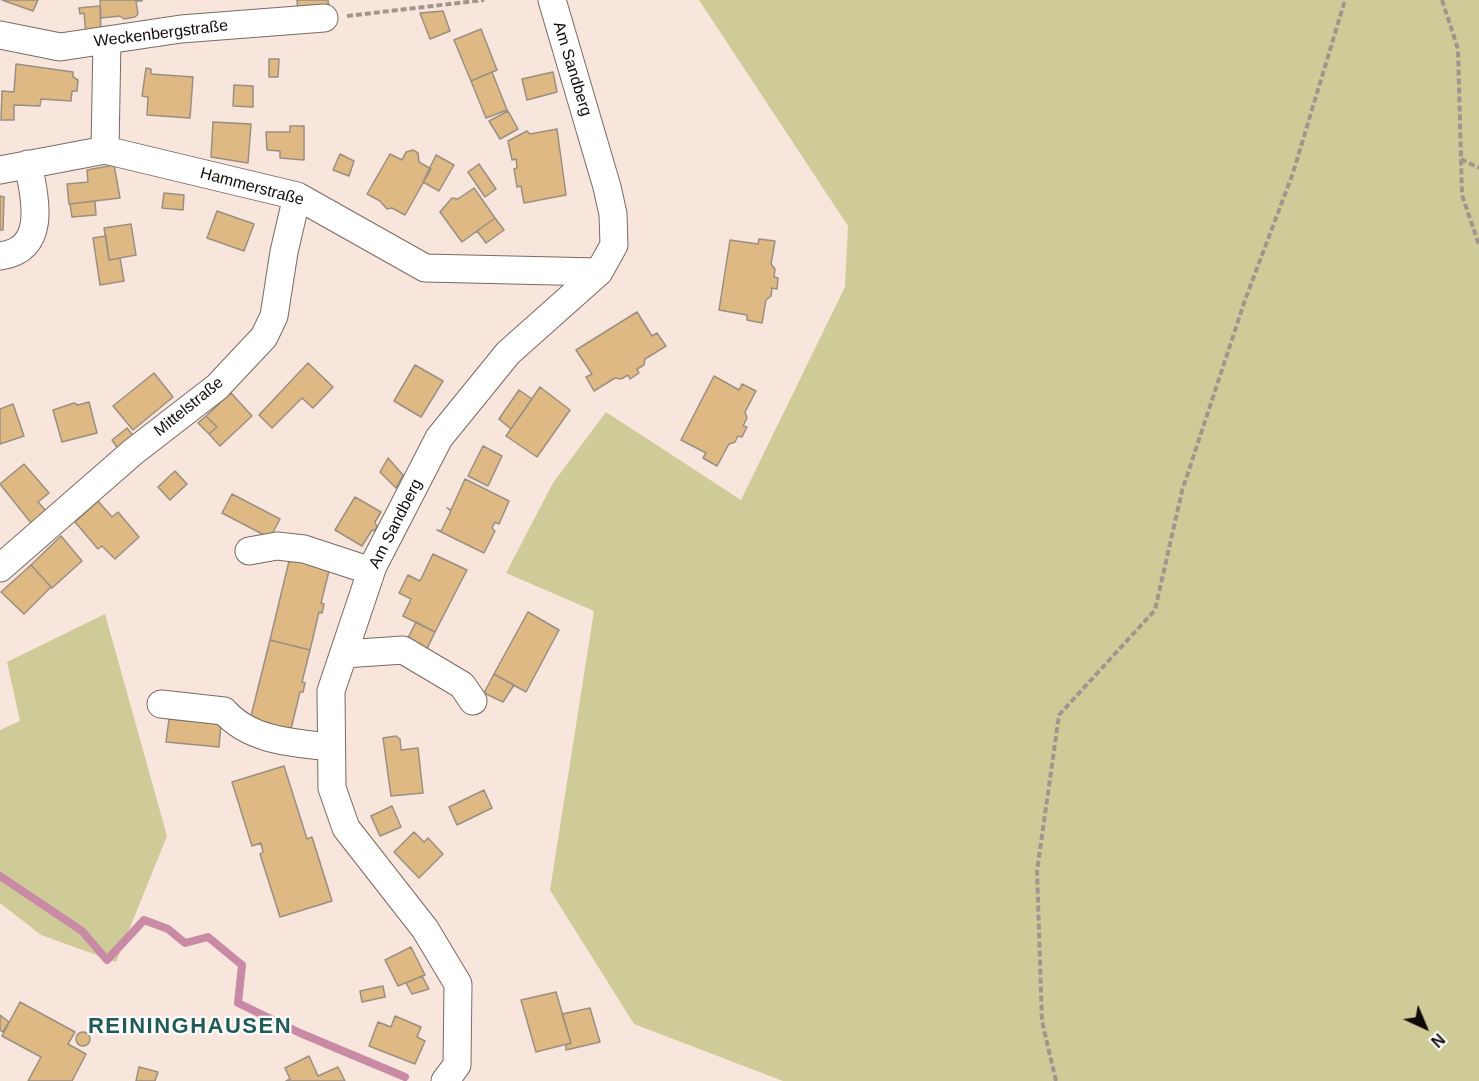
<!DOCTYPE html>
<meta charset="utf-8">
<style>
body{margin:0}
#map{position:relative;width:1479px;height:1081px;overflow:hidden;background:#f8e5dc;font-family:Arial,sans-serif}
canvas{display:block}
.north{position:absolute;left:1395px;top:997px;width:60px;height:60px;-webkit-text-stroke:4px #fff;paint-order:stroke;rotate:136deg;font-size:16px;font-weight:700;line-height:24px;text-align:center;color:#110b08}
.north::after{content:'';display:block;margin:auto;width:21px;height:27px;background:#110b08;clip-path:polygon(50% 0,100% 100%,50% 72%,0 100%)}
</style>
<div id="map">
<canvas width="1479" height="1081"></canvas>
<div class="north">N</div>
</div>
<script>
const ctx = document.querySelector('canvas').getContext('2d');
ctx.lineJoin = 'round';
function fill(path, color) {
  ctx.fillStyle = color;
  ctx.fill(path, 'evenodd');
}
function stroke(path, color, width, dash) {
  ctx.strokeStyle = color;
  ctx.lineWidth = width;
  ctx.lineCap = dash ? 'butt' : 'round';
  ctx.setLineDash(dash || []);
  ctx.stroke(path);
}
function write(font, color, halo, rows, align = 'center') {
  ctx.font = font + ' Arial,sans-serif';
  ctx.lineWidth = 4.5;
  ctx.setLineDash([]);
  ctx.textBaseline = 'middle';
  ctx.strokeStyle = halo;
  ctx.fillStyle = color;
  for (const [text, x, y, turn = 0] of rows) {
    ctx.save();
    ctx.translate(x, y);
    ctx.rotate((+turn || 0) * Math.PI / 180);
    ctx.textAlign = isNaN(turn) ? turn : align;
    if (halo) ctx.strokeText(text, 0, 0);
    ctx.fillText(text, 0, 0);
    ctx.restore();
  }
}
const green = new Path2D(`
 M699,0H1479V1081H783L634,1024L550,890L594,611L506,573L553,483L606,412L741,500L845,287L848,226Z
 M105,614L167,836L116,962L41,935L0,903V730L20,721L7,662Z`);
const stream = new Path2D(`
 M0,876L82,931L107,960L144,920L168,929L185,943L208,937L242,965L238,1003L300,1033L405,1077`);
const building = new Path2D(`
 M2,0H38L33,11Z
 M100,0H142V1H136L138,14L135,17L124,19L120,16L101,18Z
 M297,0H328L329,9L298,13Z
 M100,6L101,33L86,34L84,13L80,14L79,8Z
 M443,11L450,31L430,39L420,13Z
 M481,29L497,70L471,81L454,40Z
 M269,59H279L278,77H269Z
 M16,64L73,72V77L78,80L77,91H72L71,101L41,99L40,106L14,105V120H1L2,91L14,92Z
 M146,68L151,69V74L193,77L190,118L147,115L148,97L142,96Z
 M492,72L507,110L486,118L471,81Z
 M553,72L557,92L527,100L522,79Z
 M234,85L253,86V107L233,106Z
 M508,111L518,129L500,139L489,121Z
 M213,122L251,124L248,163L211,157Z
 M290,126H304V160L280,158V151L267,150L266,132H290Z
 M557,129L566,195L524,203L521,186L517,187L514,169L517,168L516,159L512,160L508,141L527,131L530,134Z
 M413,150L418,153L419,162L431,169L405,215L392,208L387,209L380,201L367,194L390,154L402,160L406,152Z
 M340,154L354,161L349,176L333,170Z
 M436,155L454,165L439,191L423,182Z
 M479,164L496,189L485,197L468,172Z
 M114,165L120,198L69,204L67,184L88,182L87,170Z
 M474,188L495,218L462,242L440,212L452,198L458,199Z
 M164,193L184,195L183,210L162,208Z
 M0,196L4,197L3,230H0Z
 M95,201L96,215L72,217L70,204Z
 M217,211L254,224L244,251L207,238Z
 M495,218L504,230L486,243L477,231Z
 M131,224L136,255L109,260L104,228Z
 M106,236L109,260L120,258L124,281L100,285L93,238Z
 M759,239L775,241L771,264L775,269L774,277L778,278L777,289L772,288L771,296L766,300L762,323L747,320V315L719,310L730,240L758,244Z
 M637,312L652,336L657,333L666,346L645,359L644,365L637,369L639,373L630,379L628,375L621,379L615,378L594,391L586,377L592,374L576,350Z
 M308,363L333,387L313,408L302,398L272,428L259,415Z
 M415,365L443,381L421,417L394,401Z
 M154,373L173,397L133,430L113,406Z
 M714,376L739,390L742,384L756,391L745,412L747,418L743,426L747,427L742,437L738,436L735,442L729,444L717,466L703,458L706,453L681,440Z
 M540,387L570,410L537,457L506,436Z
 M519,390L532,399L511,429L499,419Z
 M231,393L252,416L220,446L209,434L217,427L206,416Z
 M89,402L97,433L62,442L53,410L74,403L78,405Z
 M13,404L24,436L0,444V409Z
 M206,416L217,427L209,434L198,423Z
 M127,428L135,438L119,450L112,440Z
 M483,446L502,456L488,486L468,476Z
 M388,458L403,475L396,488L380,472Z
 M24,464L49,493L38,502L47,512L32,524L0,484Z
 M175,471L187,484L170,500L158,487Z
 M465,479L509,501L499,524L495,522L492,528L495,531L484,553L437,530L441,531L451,511L447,508L451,510Z
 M232,494L280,519L270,538L222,513Z
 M355,497L381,512L375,522L377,527L374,531L372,530L362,546L335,530Z
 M98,501L112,517L118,512L139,537L115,559L102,546L98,549L75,522Z
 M61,536L82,561L52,588L31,565Z
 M433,554L467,570L435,632L403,616L411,599L399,593L408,575L420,581Z
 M290,557L330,567L321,603L324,604L322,613L319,612L310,650L270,640Z
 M31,565L51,587L24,614L1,592Z
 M528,612L559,630L526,692L494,674Z
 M416,622L435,632L426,651L406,642Z
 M270,640L310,650L302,682L305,683L303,692H300L291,729L250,720Z
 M494,674L514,685L503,702L484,693Z
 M169,719L221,724L219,747L166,742Z
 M396,736L400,739L401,750L418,748L423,793L391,796L383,738Z
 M284,766L307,839L312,837L332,901L280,917L260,854L263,852L261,843L252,846L232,782Z
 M484,790L492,808L457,825L449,807Z
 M392,806L401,827L380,836L371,816Z
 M414,832L424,842L428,838L443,854L419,878L394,852Z
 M411,947L425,975L398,986L385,960Z
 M422,976L429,989L412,994L406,983Z
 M383,986L385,997L362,1002L360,991Z
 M556,992L571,1043L536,1052L521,1000Z
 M20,1002L75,1032L68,1044L86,1054L72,1081H28L41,1057L2,1036Z
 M590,1008L600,1042L566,1050V1045L571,1043L562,1014Z
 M0,1015L9,1022L3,1032L0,1030Z
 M395,1016L421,1027L417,1037L425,1041L415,1064L369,1046L378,1022L391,1027Z
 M76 1039a7 7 0 1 1 14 0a7 7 0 1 1-14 0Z
 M309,1056L318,1076L338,1067L345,1081H286L290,1079L285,1068Z
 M139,1067L158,1072L155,1081H136Z`);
const path = new Path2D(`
 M1442,0L1458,49L1462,195L1479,245
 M347,16L484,0
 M1461,159L1479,168
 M1056,1081L1042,1021L1037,871L1059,715L1155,610L1182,491L1245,300L1293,173L1345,0`);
const minor = new Path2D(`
 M0,35L60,47L181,29L324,18
 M105,150L107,40
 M0,170L105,150L297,196L425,268L599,272
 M0,256C48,250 35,198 28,164
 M249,551L277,546L304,549L371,571
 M0,568L133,452L217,387L264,337L274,316L284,252L297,196
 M344,654L403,650L462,685L473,701
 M161,704L224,711C250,741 294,743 331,747
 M445,1081L457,1065L458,984L425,929L346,828L332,788L331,691L373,566L439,438L508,353L599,272L614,245L613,214L607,187L552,0`);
const streetNames = [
 ["Weckenbergstraße",161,34,-7],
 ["Am Sandberg",572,69,73],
 ["Hammerstraße",252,187,15],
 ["Mittelstraße",189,407,-39],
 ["Am Sandberg",396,524,-63]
];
const districtNames = [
 ["REININGHAUSEN",190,1027]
];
fill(green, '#cecb98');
stroke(stream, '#c88aa4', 8);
fill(building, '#deb984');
stroke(building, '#9a8f81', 1.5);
stroke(minor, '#7a6a62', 29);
stroke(path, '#a3948e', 4, [6, 3]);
stroke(minor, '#fff', 27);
write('16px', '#110b08', '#fff', streetNames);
ctx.letterSpacing = '1.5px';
write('bold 22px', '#215b56', '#fff', districtNames);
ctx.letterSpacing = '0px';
</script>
